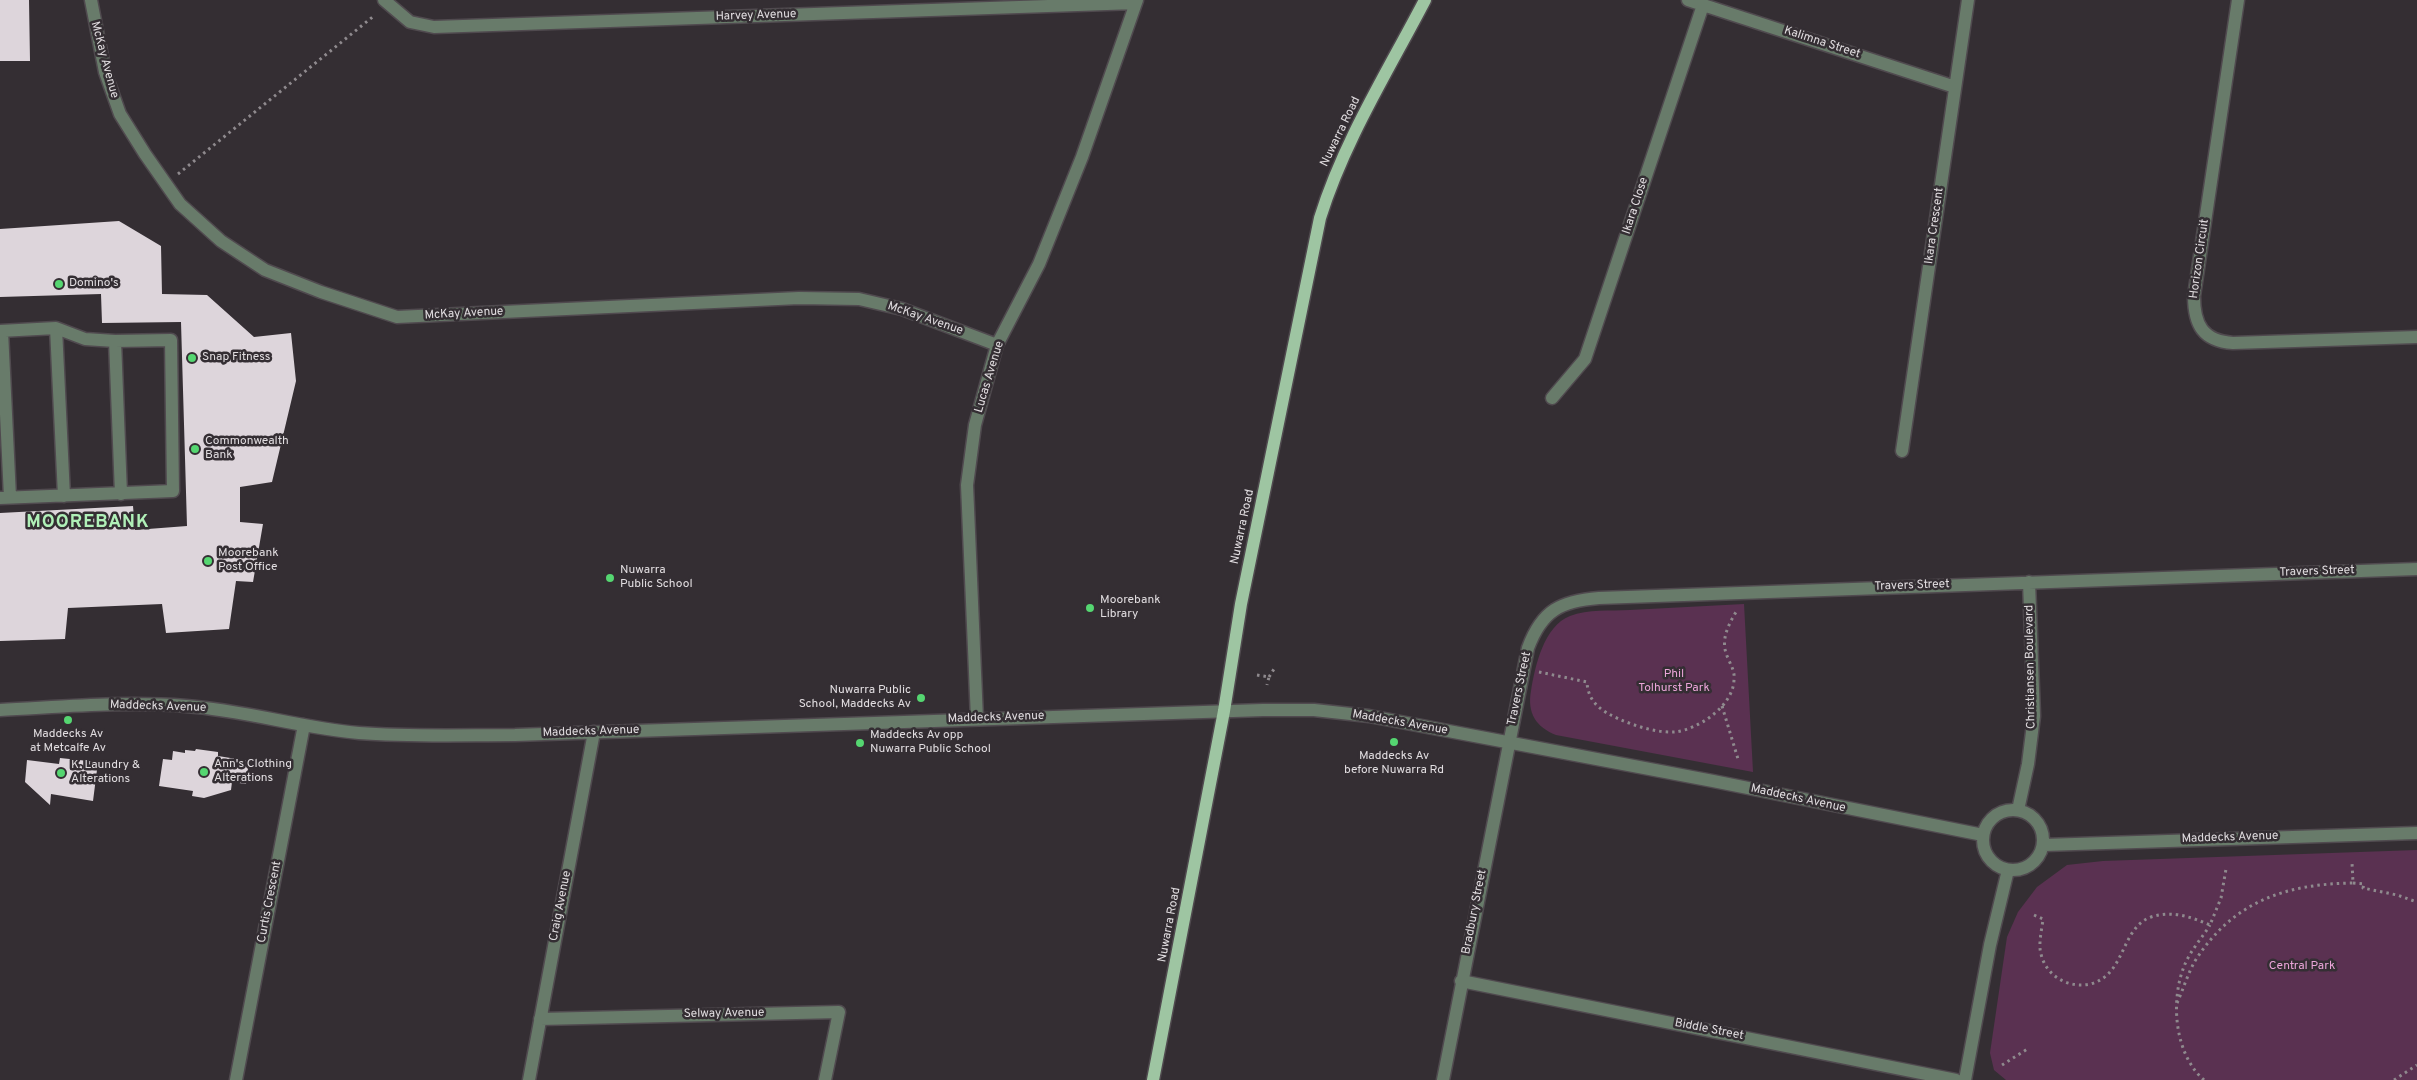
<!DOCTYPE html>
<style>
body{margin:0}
canvas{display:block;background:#342e33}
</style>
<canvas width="2417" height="1080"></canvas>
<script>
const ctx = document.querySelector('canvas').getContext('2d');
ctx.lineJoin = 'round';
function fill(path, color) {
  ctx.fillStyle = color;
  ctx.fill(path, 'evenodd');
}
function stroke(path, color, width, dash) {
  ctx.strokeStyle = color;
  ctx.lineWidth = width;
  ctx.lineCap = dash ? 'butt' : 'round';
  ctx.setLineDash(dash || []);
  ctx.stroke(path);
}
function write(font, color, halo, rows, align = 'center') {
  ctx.font = font + ' Overpass,sans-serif';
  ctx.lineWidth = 5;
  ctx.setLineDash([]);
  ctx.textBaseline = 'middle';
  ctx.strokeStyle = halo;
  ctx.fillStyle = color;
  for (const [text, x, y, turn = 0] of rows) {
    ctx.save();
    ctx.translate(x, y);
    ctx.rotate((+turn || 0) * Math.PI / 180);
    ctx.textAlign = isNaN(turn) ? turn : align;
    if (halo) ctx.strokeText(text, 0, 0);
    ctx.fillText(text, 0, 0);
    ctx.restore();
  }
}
const green = new Path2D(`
 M1744,604L1753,772L1556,735C1536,727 1527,713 1531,691C1535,666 1544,626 1570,616C1588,609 1611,611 1630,610C1668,608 1706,606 1744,604Z
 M2417,850V1080H2006L1994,1070L1990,1053L2007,937L2018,912L2037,887L2067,865L2103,861Z`);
const building = new Path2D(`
 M0,0H29L30,61H0Z
 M119,221L161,246L162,294L207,295L254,337L291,333L296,381L272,482L240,487V522L263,524L253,582L236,581L229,629L166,633L162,604L68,608L65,639L0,641V513L133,506L135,530L187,526L181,322L102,323L101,294L0,297V229Z
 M196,749L218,752V756L249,761L246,784L232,782L231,790L204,798L192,796L193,791L159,786L163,759L172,760L173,751L185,753V750L195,751Z
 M60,758L98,762L93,801L51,794L50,805L25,782L27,760L59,764Z`);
const path = new Path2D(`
 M178,174L375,15
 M1539,672L1587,682C1588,702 1601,711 1619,719C1635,726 1657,733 1675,732C1699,729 1733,706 1734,680C1735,671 1731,666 1728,658C1720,642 1727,627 1736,612
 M1257,675L1269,677L1267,685
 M1269,677L1274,669
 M1722,706L1738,759
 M2353,883L2364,884L2363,888L2397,895L2417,902
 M2034,915L2043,919C2042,929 2038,944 2041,954C2048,985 2089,996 2110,972C2125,955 2128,925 2151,917C2172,910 2191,917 2210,925L2221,898L2226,869
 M2177,1003C2183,990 2188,973 2195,961C2233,901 2286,884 2353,883L2352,863
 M2002,1065L2029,1048
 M2204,1080C2174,1054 2170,999 2185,964C2191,950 2202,938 2210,925
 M2394,1080L2417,1065`);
const minor = new Path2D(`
 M91,0L105,72L120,114L145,154L180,204L221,241L265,270L321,292L397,317L799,298L859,299L902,309L997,345
 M384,0L410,22L434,27L1136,3
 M1688,0L1955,87
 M2238,0L2194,296C2194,325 2203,341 2233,343L2417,337
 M56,328L64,496
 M0,331L56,328L85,339L115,341L171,340L173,491L0,498
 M2,331L10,497
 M115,341L121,494
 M1552,398L1585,359L1703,5
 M1902,451L1968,0
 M0,710C62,707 124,701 186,706C244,710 301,728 359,733C411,737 463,735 515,735L1263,710H1314L1369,716L1713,781L1983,835
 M977,719L967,485L975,425L997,345L1039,264L1082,157L1137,0
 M1983 840a30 30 0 1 1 60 0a30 30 0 1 1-60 0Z
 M2018,810L2028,764L2034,716L2029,582
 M2044,845L2417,833
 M1461,981L1956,1080
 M540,1019L839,1012L825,1080
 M236,1080L304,725
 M529,1080L594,732
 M1443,1080L1528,648C1542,610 1561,601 1599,598L2417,569
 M1965,1080L1990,945L2008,870`);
const major = new Path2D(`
 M1153,1080L1224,711L1241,604L1320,218C1344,141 1388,71 1425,0`);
const markers = [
 [59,284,5,"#55d671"],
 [192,358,5,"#55d671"],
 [195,449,5,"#55d671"],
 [208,561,5,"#55d671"],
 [610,578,5,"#55d671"],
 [1090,608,5,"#55d671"],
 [921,698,5,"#55d671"],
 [68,720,5,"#55d671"],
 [1394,742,5,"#55d671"],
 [860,743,5,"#55d671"],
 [204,772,5,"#55d671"],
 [61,773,5,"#55d671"]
];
const streetNames = [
 ["Harvey Avenue",756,16,-2],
 ["Kalimna Street",1822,43,18],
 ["McKay Avenue",104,60,75],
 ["Nuwarra Road",1341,132,-64],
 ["Ikara Close",1636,206,-72],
 ["Ikara Crescent",1935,226,-82],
 ["Horizon Circuit",2200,259,-82],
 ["McKay Avenue",464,314,-3],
 ["McKay Avenue",925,319,19],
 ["Lucas Avenue",990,377,-73],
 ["Nuwarra Road",1243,527,-78],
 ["Travers Street",2317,572,-2],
 ["Travers Street",1912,586,-2],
 ["Christiansen Boulevard",2031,667,-91],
 ["Travers Street",1520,689,-78],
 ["Maddecks Avenue",158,707,2],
 ["Maddecks Avenue",996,718,-2],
 ["Maddecks Avenue",1400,723,10],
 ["Maddecks Avenue",591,732,-2],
 ["Maddecks Avenue",1798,799,12],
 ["Maddecks Avenue",2230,838,-2],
 ["Curtis Crescent",270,902,-79],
 ["Craig Avenue",561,906,-79],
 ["Bradbury Street",1475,912,-79],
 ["Nuwarra Road",1170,925,-79],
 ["Selway Avenue",724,1014,-1],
 ["Biddle Street",1709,1030,11]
];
const poiNames = [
 ["Domino's",69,284],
 ["Snap Fitness",202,358],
 ["Commonwealth",205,442],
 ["Bank",205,456],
 ["Moorebank",218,554],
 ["Post Office",218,568],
 ["Nuwarra",620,571],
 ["Public School",620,585],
 ["Moorebank",1100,601],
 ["Library",1100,615],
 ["Nuwarra Public",911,691,"right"],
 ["School, Maddecks Av",911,705,"right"],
 ["Maddecks Av",68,735,"center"],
 ["at Metcalfe Av",68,749,"center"],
 ["Maddecks Av opp",870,736],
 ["Nuwarra Public School",870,750],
 ["Maddecks Av",1394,757,"center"],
 ["before Nuwarra Rd",1394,771,"center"],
 ["Ann's Clothing",214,765],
 ["Alterations",214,779],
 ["K. Laundry &",71,766],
 ["Alterations",71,780]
];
const parkNames = [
 ["Phil",1674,675],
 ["Tolhurst Park",1674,689],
 ["Central Park",2302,967]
];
const districtNames = [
 ["MOOREBANK",88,523]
];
fill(green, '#5a3151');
fill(building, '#ddd5db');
stroke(minor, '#504a4f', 15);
stroke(major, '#504a4f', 15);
stroke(path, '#8f8a8e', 3, [2.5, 4]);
stroke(minor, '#687b6a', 12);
stroke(major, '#9ec5a2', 12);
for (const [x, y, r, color] of markers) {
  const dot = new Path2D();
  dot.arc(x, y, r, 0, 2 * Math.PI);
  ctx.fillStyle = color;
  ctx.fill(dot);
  stroke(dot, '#342e33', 2);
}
write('12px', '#e1dde0', '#342e33', streetNames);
write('12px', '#e1dde0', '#342e33', poiNames, 'left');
write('12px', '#eba5d9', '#342e33', parkNames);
ctx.letterSpacing = '1px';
write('bold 18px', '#b0f0b8', '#342e33', districtNames);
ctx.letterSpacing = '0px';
</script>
